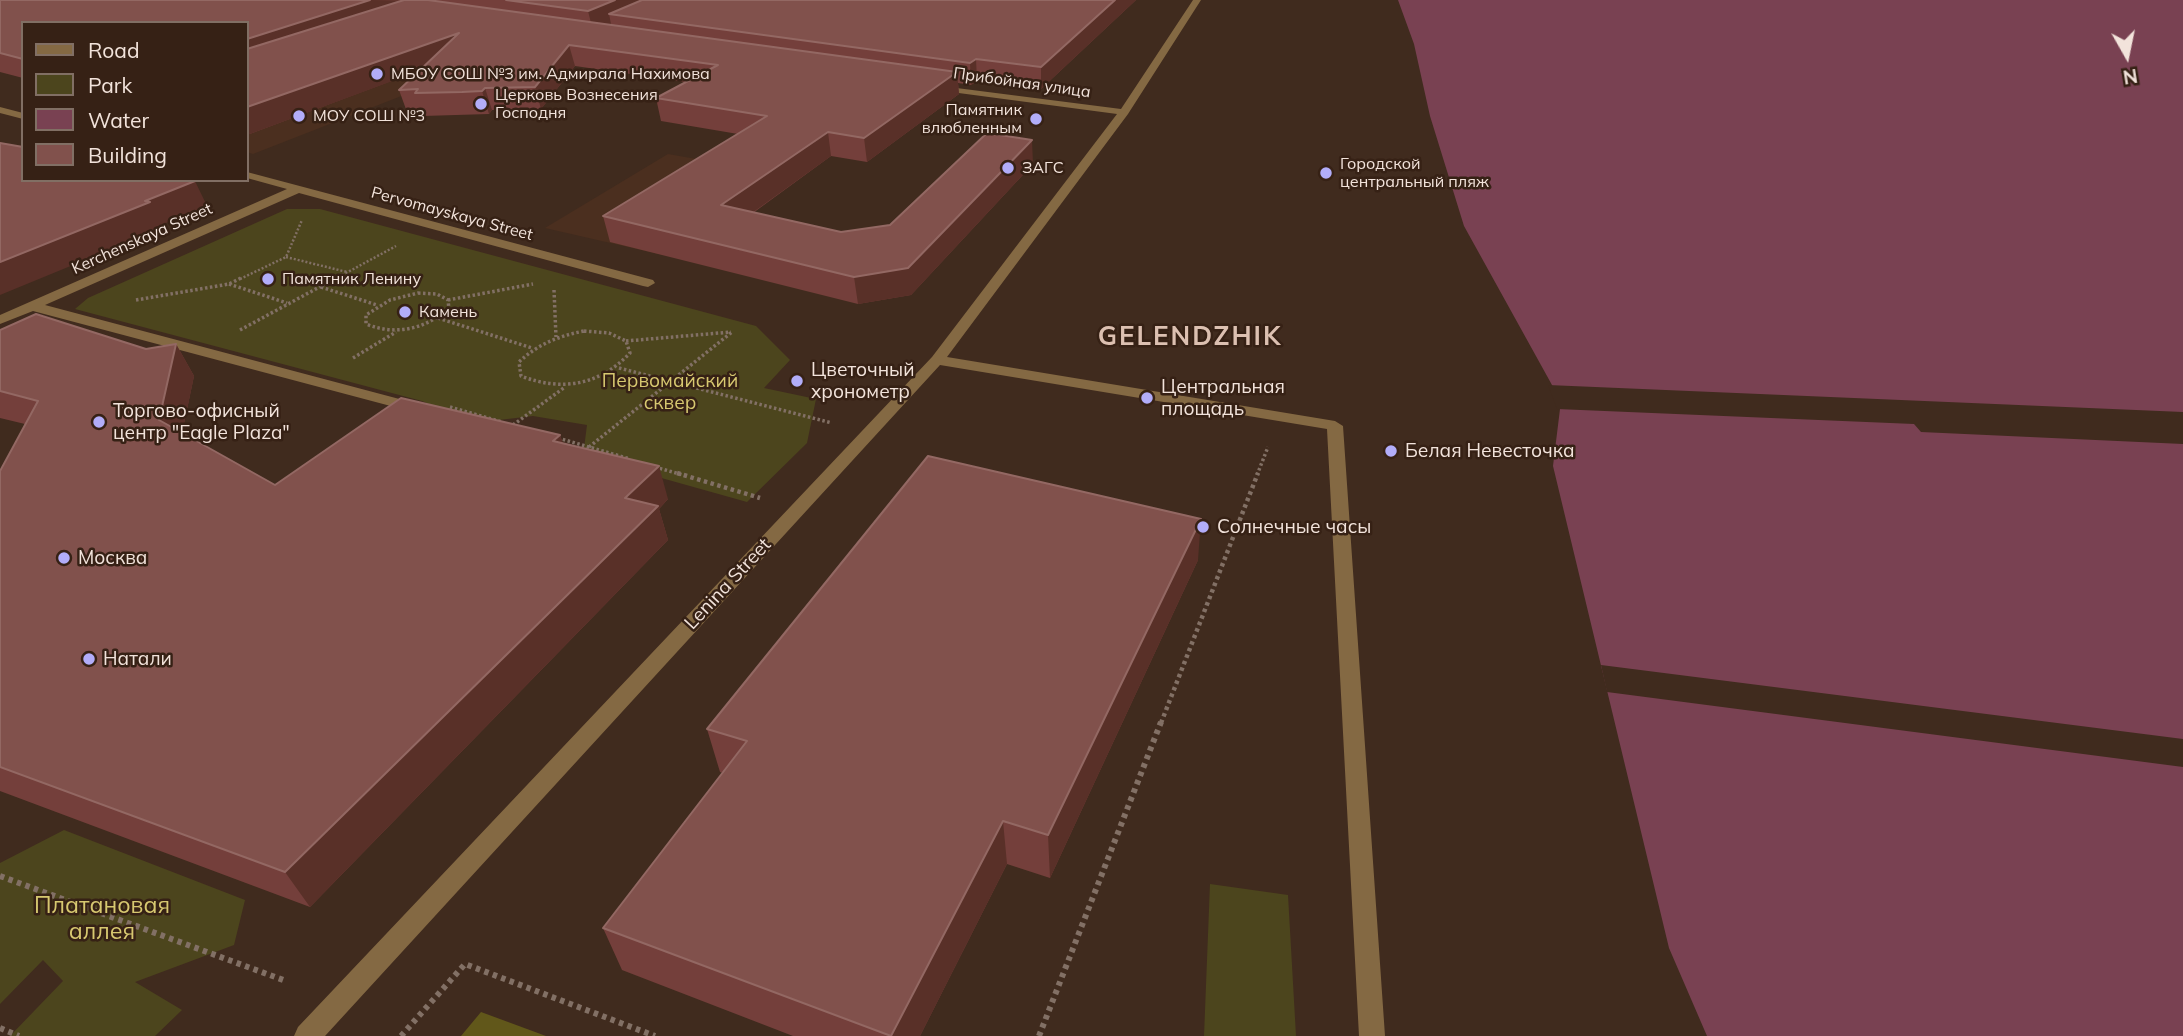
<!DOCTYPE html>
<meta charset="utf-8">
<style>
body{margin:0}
#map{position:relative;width:2183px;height:1036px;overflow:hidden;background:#402b1e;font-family:Mulish,sans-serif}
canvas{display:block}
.legend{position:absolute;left:21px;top:21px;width:228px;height:161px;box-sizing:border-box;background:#362115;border:2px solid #816f64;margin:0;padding:9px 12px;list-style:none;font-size:21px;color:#f2e3db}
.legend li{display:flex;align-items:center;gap:14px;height:35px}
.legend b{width:35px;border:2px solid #816f64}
.north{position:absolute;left:2092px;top:21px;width:70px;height:70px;-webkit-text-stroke:5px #362115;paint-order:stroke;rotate:171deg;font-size:19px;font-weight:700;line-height:28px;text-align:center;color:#f2e3db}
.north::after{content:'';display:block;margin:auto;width:24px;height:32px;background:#f2e3db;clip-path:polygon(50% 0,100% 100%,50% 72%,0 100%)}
</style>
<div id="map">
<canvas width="2183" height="1036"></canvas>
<ul class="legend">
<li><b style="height:9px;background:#846943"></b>Road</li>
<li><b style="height:19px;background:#4c451d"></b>Park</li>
<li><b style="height:19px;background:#794152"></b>Water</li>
<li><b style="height:19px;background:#81514c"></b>Building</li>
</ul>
<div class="north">N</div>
</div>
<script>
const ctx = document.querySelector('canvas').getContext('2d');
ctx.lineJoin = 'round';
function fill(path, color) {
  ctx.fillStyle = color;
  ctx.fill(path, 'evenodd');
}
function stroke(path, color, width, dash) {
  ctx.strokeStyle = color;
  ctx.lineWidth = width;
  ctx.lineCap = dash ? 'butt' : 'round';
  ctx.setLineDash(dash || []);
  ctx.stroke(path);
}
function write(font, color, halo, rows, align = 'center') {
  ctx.font = font + ' Mulish,sans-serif';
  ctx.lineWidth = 5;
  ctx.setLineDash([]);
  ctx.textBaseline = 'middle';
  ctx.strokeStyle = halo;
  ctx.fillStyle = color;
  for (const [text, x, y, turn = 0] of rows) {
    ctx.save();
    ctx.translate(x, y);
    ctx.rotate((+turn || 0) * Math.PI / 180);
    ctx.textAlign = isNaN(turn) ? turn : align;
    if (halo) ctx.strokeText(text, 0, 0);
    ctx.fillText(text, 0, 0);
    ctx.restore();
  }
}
const built = new Path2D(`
 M542,41L253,154L247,152V79Z
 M668,154L730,165L663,255L545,228Z`);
const green = new Path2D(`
 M287,209H320L756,326L790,360L764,388L816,399L807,443L747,502L583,456L587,425L533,416L473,423L422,401L75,309L88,298Z
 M64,830L245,900L234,945L135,982L182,1010L155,1036H10L63,981L43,960L0,1004V863Z
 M1210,884L1288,895L1296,1036H1204Z`);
const forest = new Path2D(`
 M481,1012L546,1036H461Z`);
const water = new Path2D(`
 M1398,0H2183V1036H1707L1669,948L1553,466L1560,409L1552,385L1464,226L1430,116L1414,44Z`);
const pier = new Path2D(`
 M1548,385L2183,412V444L1921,432L1914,424L1557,409Z
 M1601,665L2183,739V767L1607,692Z`);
const pathFar3 = new Path2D(`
 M286,257L347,272
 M240,279L286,257L302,220
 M335,279L396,246`);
const pathFar2 = new Path2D(`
 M229,284L287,303
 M321,287L377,305
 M554,290L556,337
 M418,293L437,294L448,300L449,309C424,329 396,336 366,324V315L390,300Z
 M136,300L229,284L243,277
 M448,300L533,284
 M438,318L532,348
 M240,330L338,277
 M584,331L609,333L626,341L630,353C600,385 562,392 521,376L519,362C538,344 559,336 584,331Z
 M626,341L731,332
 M353,358L396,332
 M619,368L832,423
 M450,407L502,422
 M513,425L565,387
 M558,438L630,459
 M589,447L732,332
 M655,467L683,475
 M1257,475L1268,447`);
const pathFar1 = new Path2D(`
 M677,473L760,498
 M1161,723L1258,473`);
const path = new Path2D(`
 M0,876L286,981
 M0,1028L19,1036
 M401,1036L465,964L655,1036
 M1039,1036L1161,722`);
const minor = new Path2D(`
 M1193,0H1201L1128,114L947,357L1335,421L1343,426L1385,1036H1359L1327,429L940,365L325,1036H294L298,1027L932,357L1117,114L936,90L933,89V85L1121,109Z
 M0,107L23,113V119L0,113Z
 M247,172L653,280L655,283L648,287L643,286L299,193L45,305L422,405L425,408L417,413L33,311L0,324V315L287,189L247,178Z`);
const wall = new Path2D(`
 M0,0H1136L1041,89L977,81L971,85L958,83L959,94L867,162L831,156L753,213L841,232L890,225L1033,164L911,295L858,304L610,242L603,216L738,134L661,121L656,98L686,82L575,66L541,109L492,110L489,114L423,116L421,112H407L399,90L418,71L247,135V23H23V78L0,72Z
 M0,330L146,349L176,344L194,376L182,433L275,485L560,435L563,444L668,499L659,509L668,540L310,907L0,791V471L25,424L0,418Z
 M1198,560L1050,878L1007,864L920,1036H793L622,970L603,928L723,773L720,772L707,729Z`);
const shadedWall = new Path2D(`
 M370,0L437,1L247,63V39Z
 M615,0H668L609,14L611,24L593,31L588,11Z
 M1115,0H1136L1041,89V67Z
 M459,33L465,54L247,135V107Z
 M569,45L575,66L541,109L535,87Z
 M976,59L977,81L971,85L970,63Z
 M957,72L959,94L867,162L864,138Z
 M485,88L492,110L489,114L482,91Z
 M828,132L831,156L727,231L721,205Z
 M1032,140L1033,164L911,295L858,304L854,277Z
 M195,181L207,206L161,225L163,228L0,295V262Z
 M176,344L194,376L178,453L159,420Z
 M560,435L571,468L553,441Z
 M659,466L668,499L659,509L668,540L310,907L285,872L625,498Z
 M1201,519L1198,560L1050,878L1048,835Z
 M1003,821L1007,864L920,1036H891Z`);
const building = new Path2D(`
 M0,0H370L247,39V23H23V59L0,53Z
 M404,0H428L957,72L864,138L828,132L721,205L841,232L890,225L987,133L1032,140L908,268L854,277L603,216L767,116L656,98L718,65L569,45L535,87L485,88L482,91L462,92L415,93L418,89L399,90L459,33L247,107V49Z
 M506,0H615L588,11Z
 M642,0H1115L1041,67L976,59L970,63L609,14Z
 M0,143L23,147V180H191L195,181L145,201L150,202L0,262Z
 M36,314L146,349L176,344L159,420L275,485L401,398L560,435L553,441L659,466L625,498L658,506L285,872L0,767V471L38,401L0,391V330Z
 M928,456L1201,519L1048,835L1003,821L891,1036L603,928L747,741L707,729Z`);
const markers = [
 [377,74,7,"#b2adf9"],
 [481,104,7,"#b2adf9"],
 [299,116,7,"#b2adf9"],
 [1036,119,7,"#b2adf9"],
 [1008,168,7,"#b2adf9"],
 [1326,173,7,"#b2adf9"],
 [268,279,7,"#b2adf9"],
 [405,312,7,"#b2adf9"],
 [797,381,7,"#b2adf9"],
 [1147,398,7,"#b2adf9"],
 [99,422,7,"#b2adf9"],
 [1391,451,7,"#b2adf9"],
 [1203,527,7,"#b2adf9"],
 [64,558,7,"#b2adf9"],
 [89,659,7,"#b2adf9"]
];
const farPoinames = [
 ["МБОУ СОШ №3 им. Адмирала Нахимова",391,74],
 ["Церковь Вознесения",495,95],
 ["Господня",495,113],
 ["Памятник",1022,110,"right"],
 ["влюбленным",1022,128,"right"],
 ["МОУ СОШ №3",313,116],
 ["Городской",1340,164],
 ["центральный пляж",1340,182],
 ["ЗАГС",1022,168],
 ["Памятник Ленину",282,279],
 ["Камень",419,312]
];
const farStreetnames = [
 ["Прибойная улица",1022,83,8],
 ["Pervomayskaya Street",452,214,15],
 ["Kerchenskaya Street",142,239,-24]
];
const poiNames = [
 ["Цветочный",811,370],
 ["хронометр",811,392],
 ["Центральная",1161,387],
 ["площадь",1161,409],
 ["Торгово-офисный",113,411],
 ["центр \"Eagle Plaza\"",113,433],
 ["Белая Невесточка",1405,451],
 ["Солнечные часы",1217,527],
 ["Москва",78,558],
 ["Натали",103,659]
];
const parkNames = [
 ["Первомайский",670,381],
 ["сквер",670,403]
];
const streetNames = [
 ["Lenina Street",728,584,-47]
];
const nearParknames = [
 ["Платановая",102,906],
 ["аллея",102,932]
];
const districtNames = [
 ["GELENDZHIK",1190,337]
];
fill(built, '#4b2f1f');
fill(green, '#4c451d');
fill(forest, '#61571a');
fill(water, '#794152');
fill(pier, '#402b1e');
stroke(pathFar3, '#827065', 2.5, [2, 2]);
stroke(pathFar2, '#827065', 3.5, [2.5, 2.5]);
stroke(pathFar1, '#827065', 4.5, [3.5, 3.5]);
stroke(path, '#827065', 6, [4.5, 4.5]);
fill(minor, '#846943');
fill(wall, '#743f3b');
fill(shadedWall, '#593028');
fill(building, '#81514c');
stroke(building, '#936863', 2);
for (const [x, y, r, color] of markers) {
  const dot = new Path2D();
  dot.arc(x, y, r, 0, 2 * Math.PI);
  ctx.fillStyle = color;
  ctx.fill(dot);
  stroke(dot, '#362115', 2.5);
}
write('16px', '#f2e3db', '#362115', farPoinames, 'left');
write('16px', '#f2e3db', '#362115', farStreetnames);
write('19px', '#f2e3db', '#362115', poiNames, 'left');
write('19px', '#d7c870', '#362115', parkNames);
write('19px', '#f2e3db', '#362115', streetNames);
write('23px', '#d7c870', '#362115', nearParknames);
ctx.letterSpacing = '2px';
write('bold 26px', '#dcc0b1', '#362115', districtNames);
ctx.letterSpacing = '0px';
</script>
